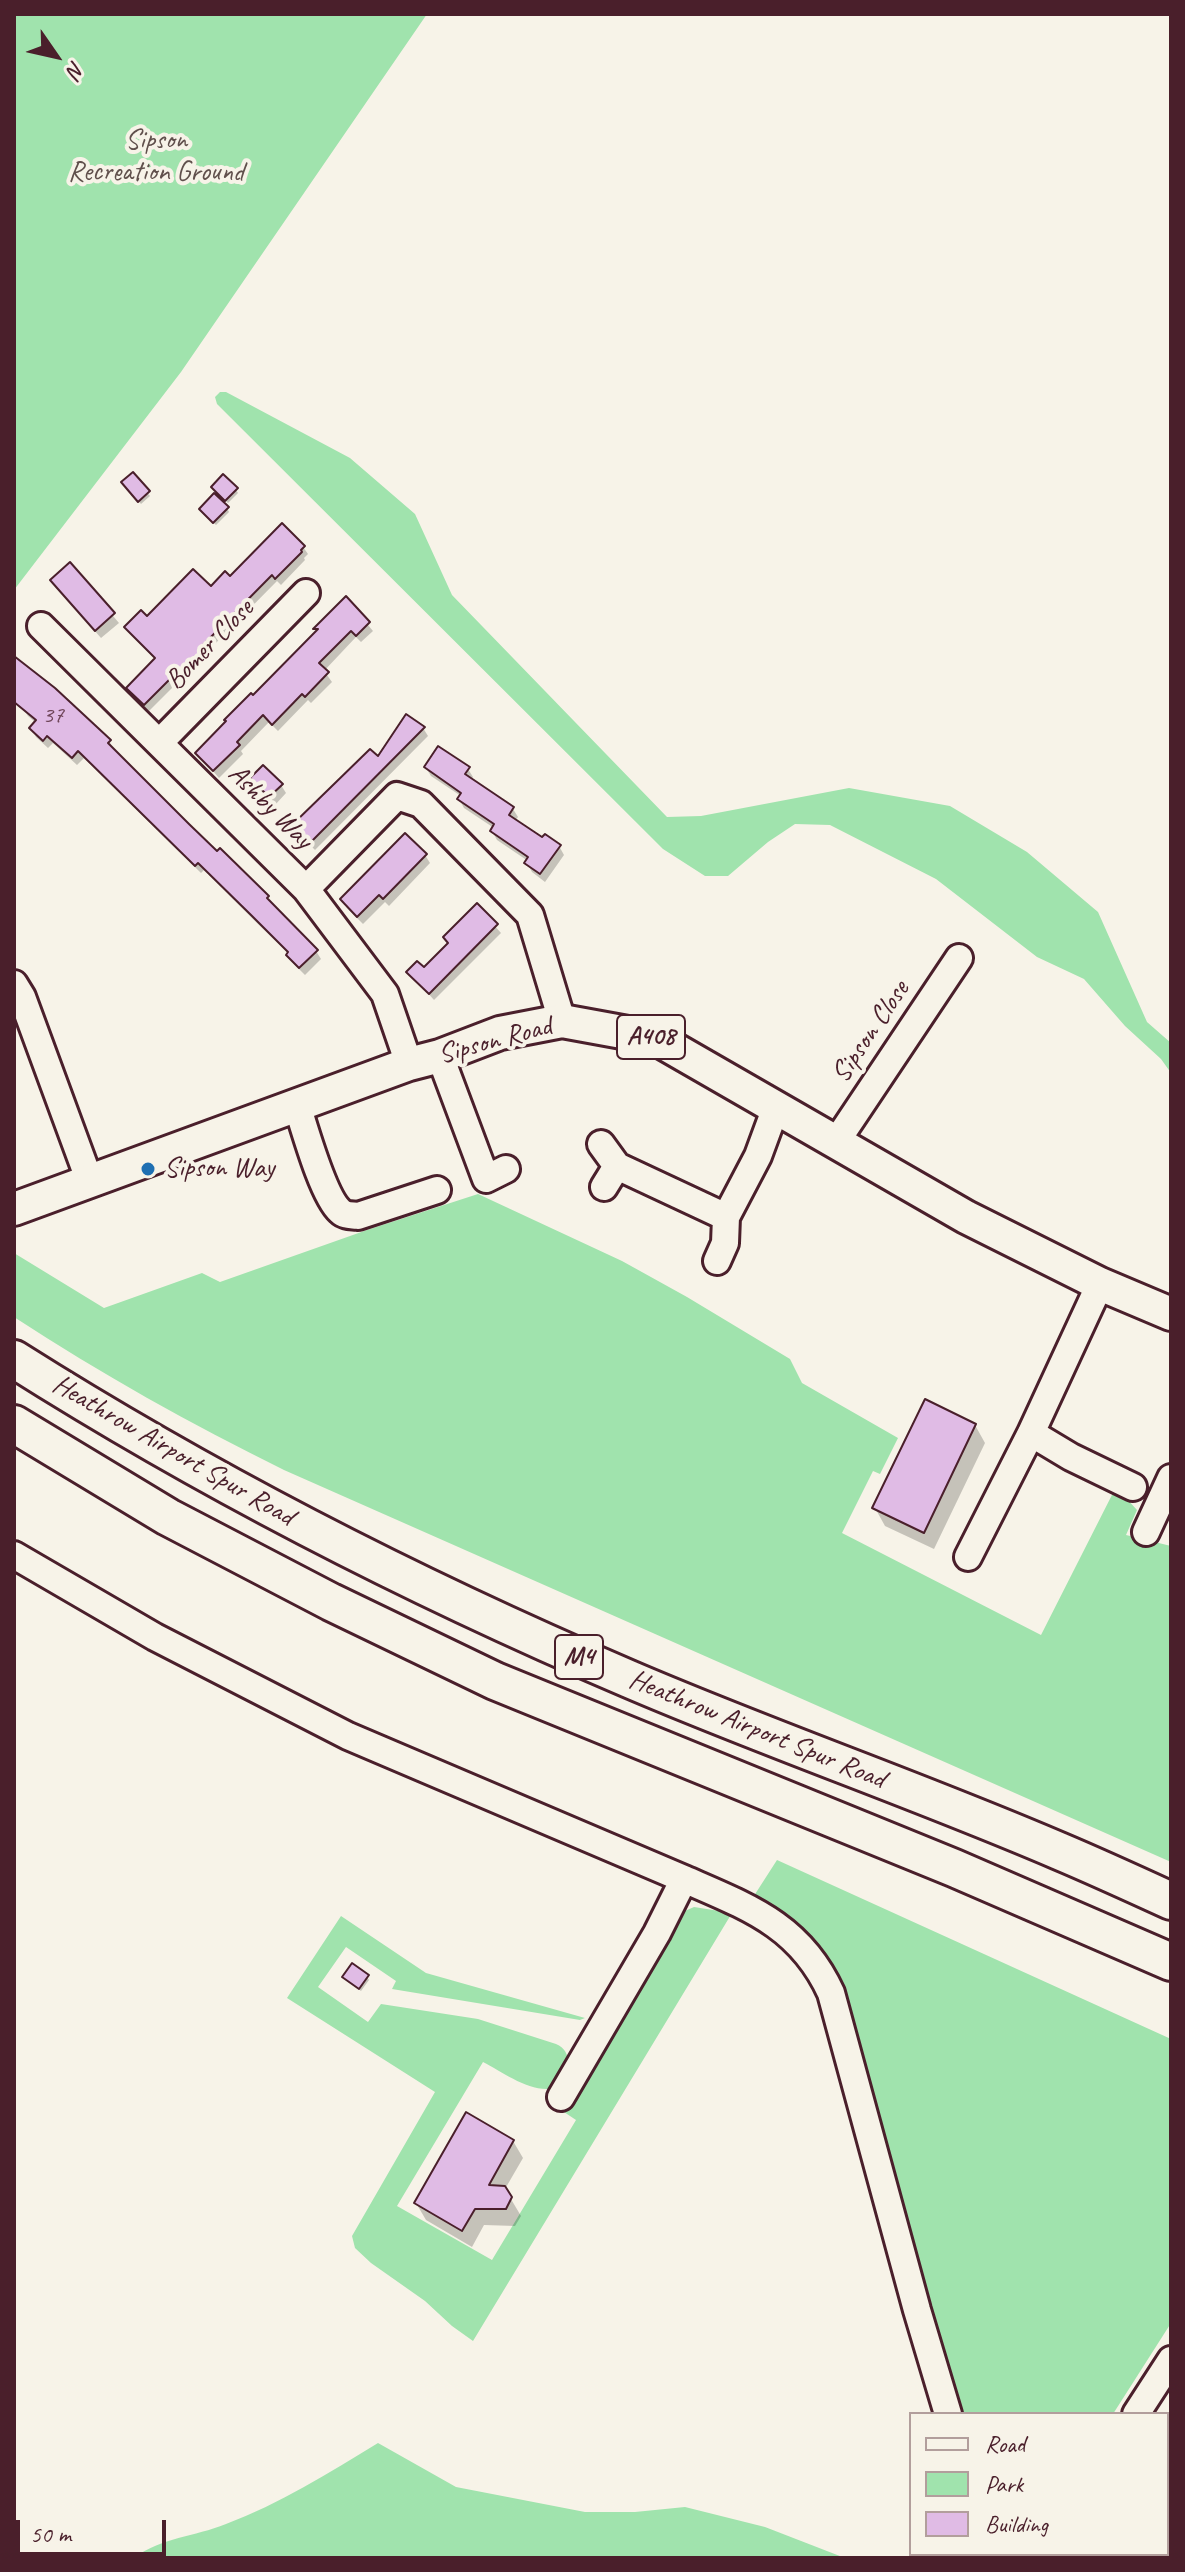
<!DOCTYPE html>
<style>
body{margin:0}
#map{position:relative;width:1185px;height:2572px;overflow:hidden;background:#f7f3e8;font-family:Caveat,sans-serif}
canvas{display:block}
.frame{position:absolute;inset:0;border:16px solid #4a1f2b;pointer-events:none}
.legend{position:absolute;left:909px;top:2412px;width:260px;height:144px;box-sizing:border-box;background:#f7f3e8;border:2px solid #b29e9c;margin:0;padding:10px 14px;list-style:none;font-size:24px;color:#4a1f2b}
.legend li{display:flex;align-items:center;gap:16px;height:40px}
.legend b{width:40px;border:2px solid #b29e9c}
.north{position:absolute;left:16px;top:16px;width:80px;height:80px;-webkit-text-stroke:6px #f7f3e8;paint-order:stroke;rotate:124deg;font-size:22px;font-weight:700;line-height:32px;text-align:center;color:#4a1f2b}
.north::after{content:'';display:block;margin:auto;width:28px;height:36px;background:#4a1f2b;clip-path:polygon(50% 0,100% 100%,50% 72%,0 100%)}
.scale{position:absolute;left:16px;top:2520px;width:150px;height:36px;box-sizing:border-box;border:4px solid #4a1f2b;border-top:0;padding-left:10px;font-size:24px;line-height:28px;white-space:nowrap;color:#4a1f2b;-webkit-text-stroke:6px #f7f3e8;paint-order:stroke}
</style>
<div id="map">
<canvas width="1185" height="2572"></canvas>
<div class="frame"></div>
<ul class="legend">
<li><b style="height:10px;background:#f7f3e8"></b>Road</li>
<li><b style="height:22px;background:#a0e3ad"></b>Park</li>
<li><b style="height:22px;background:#e0bbe5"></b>Building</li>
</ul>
<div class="north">N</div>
<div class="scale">50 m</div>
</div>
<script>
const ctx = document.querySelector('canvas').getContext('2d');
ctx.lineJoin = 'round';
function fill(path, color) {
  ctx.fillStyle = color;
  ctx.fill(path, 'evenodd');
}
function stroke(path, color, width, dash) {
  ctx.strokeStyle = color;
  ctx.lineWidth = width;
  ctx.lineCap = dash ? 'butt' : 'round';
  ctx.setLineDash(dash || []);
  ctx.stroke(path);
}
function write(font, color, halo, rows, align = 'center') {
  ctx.font = font + ' Caveat,sans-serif';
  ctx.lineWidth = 8;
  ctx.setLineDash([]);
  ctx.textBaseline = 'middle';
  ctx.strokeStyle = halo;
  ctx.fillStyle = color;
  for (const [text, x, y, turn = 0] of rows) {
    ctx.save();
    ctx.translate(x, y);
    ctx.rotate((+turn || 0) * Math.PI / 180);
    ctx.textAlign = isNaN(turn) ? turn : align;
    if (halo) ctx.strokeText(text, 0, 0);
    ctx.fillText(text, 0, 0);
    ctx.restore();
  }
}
const green = new Path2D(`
 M14,14H427L181,372L14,590Z
 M220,392H226L350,458L415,514L452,595L667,817L701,816L849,788L950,806L1027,852L1098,912L1147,1022L1171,1043V1073L1161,1059L1125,1026L1084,979L1037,957L936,879L830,825L795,824L768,842L728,876H705L663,849L217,404L215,397Z
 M478,1194L622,1261L687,1297L790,1359L802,1383L898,1438L880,1474L873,1471L842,1533L1041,1635L1116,1487L1137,1510L1126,1535L1171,1546V1862L284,1470C191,1424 101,1374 14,1317V1253L104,1308L202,1273L220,1282L367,1230Z
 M777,1860L1171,2039V2323L1113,2414H950L817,1958L750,1902Z
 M694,1907L732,1913L473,2341L452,2326L425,2301L371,2263L355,2248L352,2236L435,2092L287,1998L341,1916L426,1973L585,2018L580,2020L392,1989L396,1981L346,1947L318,1987L368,2022L381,2004L478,2019L556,2044C565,2048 567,2053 569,2063L555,2088C531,2094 503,2072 483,2062L397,2206L492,2260L576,2120L564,2112L678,1914Z
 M378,2443L456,2487L585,2512H635L685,2507L765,2527L845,2558H134C162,2537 194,2537 226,2524C279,2504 329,2473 378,2443Z`);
const shadow = new Path2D(`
 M133,475L150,496L141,504L126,486Z
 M215,490H236L238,493L228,503Z
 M227,508L229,512L216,525L203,513Z
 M303,547L308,554L304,558L305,560L281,585L277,581L206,653L208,657L186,679L184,676L149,711L133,696L129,688L156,660L131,635L127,627L230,578Z
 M70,565L119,623L101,638L58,589Z
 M346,599L373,631L361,642L356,637L324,671L332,682L311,703L308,700L278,731L269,722L241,751L243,754L219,778L197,753L318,632L316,629Z
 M14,658L109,741L114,750L217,854L267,897L272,905L316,951L321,959L305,975L293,963L289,954L258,924L204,870L201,873L84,758L77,765L53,743L48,748L36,737L31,728L36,723L28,716L14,695Z
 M423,728L428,736L315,850L299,834L294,826L378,759Z
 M426,768L468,769L473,777L471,780L513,809L518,817L515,821L543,840L559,846L564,855L545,882L532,872L527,863L528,861L497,840L492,831L494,828L464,808L459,799L461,796L431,776Z
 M252,778L281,785L286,793L275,805L257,787Z
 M425,855L430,863L389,906L385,902L363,924L347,908L342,900Z
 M477,906L501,933L434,1000L409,972L424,970L449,944Z
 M975,1425L985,1443L934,1549L885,1526L875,1508Z
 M344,1977H367L369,1980L361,1991Z
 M513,2141L523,2158L505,2189L521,2216L515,2226L484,2225L472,2247L426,2220L416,2203Z`);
const building = new Path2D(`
 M133,472L150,491L138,502L121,482Z
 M223,474L238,488L225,501L211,487Z
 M214,493L229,507L213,523L199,509Z
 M282,523L305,546L301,550L302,552L275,579L272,575L203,645L205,648L181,672L179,670L144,705L126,688L155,658L124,627L141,610L147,616L193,569L211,586L225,571L230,576Z
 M70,562L115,613L95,631L50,580Z
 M346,596L370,622L356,636L351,631L319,663L329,672L305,697L302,694L272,725L263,715L237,742L240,745L213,771L195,753L226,721L224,720L251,693L253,695L318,629H313Z
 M14,656L55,688L111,740L108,743L189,824L217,851L220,848L269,896L267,898L318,950L299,968L286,955L288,952L251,915L198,863L195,866L78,751L72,758L47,736L43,741L29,728L36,720L14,702Z
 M406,714L425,727L310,843L292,825L370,749L378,756Z
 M438,746L470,767L465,774L514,807L509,815L542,837L545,834L561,845L540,874L524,863L528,857L490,831L494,824L457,799L461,793L424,767Z
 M263,765L283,784L269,797L250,778Z
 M405,833L427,854L383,899L379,895L357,917L340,899Z
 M477,903L498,924L429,994L406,972L417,961L424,967L448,943L443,937Z
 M925,1399L976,1424L924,1533L872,1508Z
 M352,1963L369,1975L359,1989L342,1977Z
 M466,2112L514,2140L489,2185L505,2186L512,2197L506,2209H475L462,2231L414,2203Z`);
const minor = new Path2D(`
 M41,626L306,889L385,994L409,1064
 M160,742L306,593
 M306,889L397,796L421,804L530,915L562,1021
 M14,984L22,997L90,1182
 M440,1056L486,1179L506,1169
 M297,1105C305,1130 323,1196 340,1211C345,1216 351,1215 358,1216L437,1190
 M836,1142L959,958
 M601,1144L617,1166L726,1217
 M604,1187L617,1166
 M717,1261L725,1243L726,1217L758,1156L776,1107
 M1031,1433L1071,1457L1133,1487
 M1146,1532L1171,1478
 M14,1555L155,1637L348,1736L684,1879
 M968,1557L1031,1433L1100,1284
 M561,2097L657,1933L684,1879C748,1907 800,1925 831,1993L917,2310L948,2414
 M1136,2414L1171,2360
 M998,2554L1003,2558
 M1043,2558L1046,2554`);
const major = new Path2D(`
 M14,1209L409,1064L440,1056L500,1033L562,1021L655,1038L966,1217L1100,1284L1171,1314`);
const highway = new Path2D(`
 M14,1359C210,1483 416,1588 629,1679C771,1740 917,1790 1059,1851C1097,1867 1134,1884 1171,1901
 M14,1424L168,1517L331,1602L495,1681L954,1868L1171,1962`);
const markers = [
 [148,1169,8,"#1f6fb2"]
];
const numberNames = [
 ["37",53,716]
];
const shields = [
 [651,1037,68],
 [579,1657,48]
];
const shieldNames = [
 ["A408",651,1037],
 ["M4",579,1657]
];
const parkNames = [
 ["Sipson",156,141],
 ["Recreation Ground",156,173]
];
const streetNames = [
 ["Bomer Close",210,645,-46],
 ["Ashby Way",270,807,45],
 ["Sipson Close",871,1032,-56],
 ["Sipson Road",495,1041,-15],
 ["Heathrow Airport Spur Road",173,1451,30],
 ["Heathrow Airport Spur Road",757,1730,22]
];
const poiNames = [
 ["Sipson Way",164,1169]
];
fill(green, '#a0e3ad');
fill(shadow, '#0003');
fill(building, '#e0bbe5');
stroke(building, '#4a1f2b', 2);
stroke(minor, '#4a1f2b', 32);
stroke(major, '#4a1f2b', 38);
stroke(highway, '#4a1f2b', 42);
stroke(minor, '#f7f3e8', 26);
stroke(major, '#f7f3e8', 32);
stroke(highway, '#f7f3e8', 36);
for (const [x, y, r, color] of markers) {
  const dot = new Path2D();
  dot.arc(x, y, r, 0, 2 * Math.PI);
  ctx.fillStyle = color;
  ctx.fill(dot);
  stroke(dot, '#f7f3e8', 3);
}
write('24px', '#70465a', null, numberNames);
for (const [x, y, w] of shields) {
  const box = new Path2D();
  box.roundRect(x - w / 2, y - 22, w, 44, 6);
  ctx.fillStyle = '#f7f3e8';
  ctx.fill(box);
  stroke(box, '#4a1f2b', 2);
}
write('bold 26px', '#4a1f2b', null, shieldNames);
write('28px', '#60504c', '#f7f3e8', parkNames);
write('28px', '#4a1f2b', '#f7f3e8', streetNames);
write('28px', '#4a1f2b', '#f7f3e8', poiNames, 'left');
</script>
